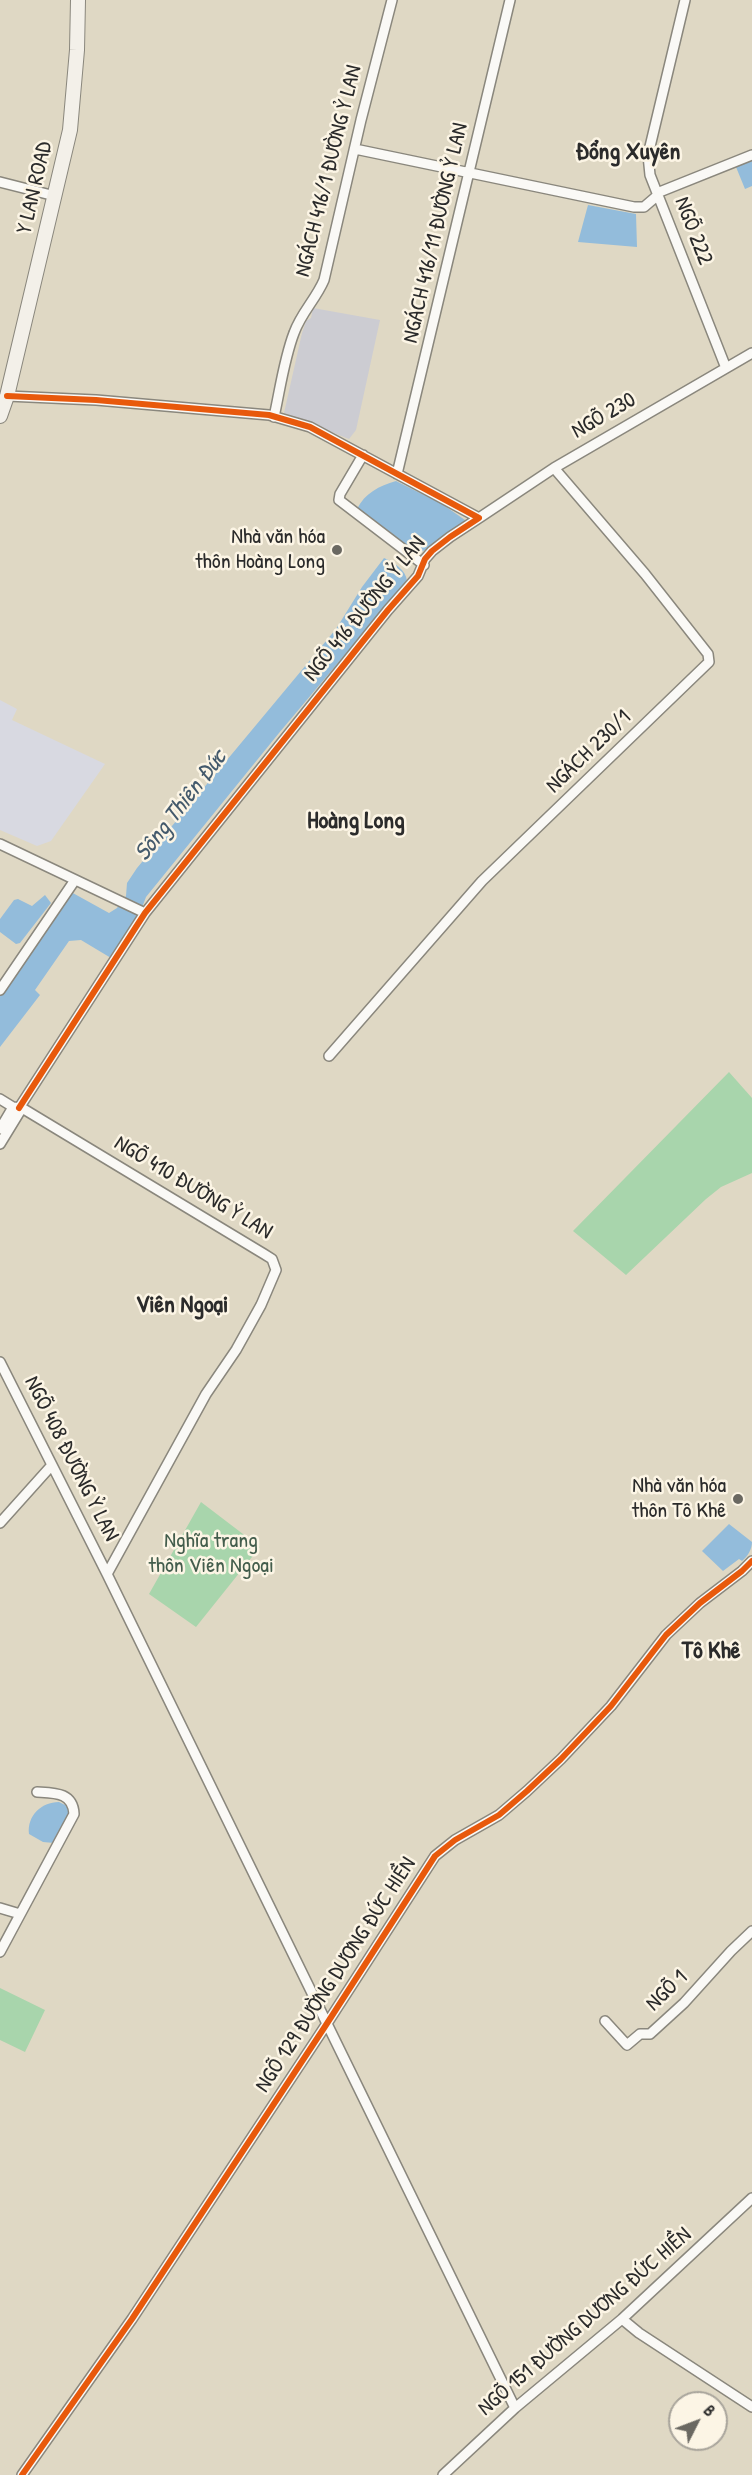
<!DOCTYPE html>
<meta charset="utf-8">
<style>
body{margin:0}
#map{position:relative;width:752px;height:2475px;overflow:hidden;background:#dfd8c4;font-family:"Patrick Hand",sans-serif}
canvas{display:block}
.north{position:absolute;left:668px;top:2391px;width:60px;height:60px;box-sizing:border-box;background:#fcf5e5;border:2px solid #a8a49b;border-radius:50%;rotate:48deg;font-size:16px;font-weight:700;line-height:24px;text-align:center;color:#2b2b2b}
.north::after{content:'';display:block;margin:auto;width:21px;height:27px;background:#6a6861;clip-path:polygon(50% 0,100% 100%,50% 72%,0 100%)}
</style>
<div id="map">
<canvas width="752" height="2475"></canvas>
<div class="north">B</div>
</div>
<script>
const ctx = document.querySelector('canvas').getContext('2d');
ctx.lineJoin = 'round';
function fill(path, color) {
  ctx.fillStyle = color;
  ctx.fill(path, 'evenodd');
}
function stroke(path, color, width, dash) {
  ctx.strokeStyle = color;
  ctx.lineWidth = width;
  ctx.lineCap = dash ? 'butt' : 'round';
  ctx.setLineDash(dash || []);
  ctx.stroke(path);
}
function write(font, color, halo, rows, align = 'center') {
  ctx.font = font + ' "Patrick Hand",sans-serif';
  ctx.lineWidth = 5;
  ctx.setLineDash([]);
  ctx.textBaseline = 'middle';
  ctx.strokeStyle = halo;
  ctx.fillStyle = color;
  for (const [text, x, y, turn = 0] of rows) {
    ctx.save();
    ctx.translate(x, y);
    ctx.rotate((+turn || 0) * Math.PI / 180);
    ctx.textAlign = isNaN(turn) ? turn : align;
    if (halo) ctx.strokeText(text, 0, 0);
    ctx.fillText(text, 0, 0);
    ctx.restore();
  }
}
const built = new Path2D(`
 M0,700L17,709L12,720L105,764L51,841L37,846L0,830Z`);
const industrial = new Path2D(`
 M313,308L380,320L356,430L349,439L284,413L302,333L306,321L311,318Z`);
const green = new Path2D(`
 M729,1072L752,1098V1173L721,1187L706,1199L626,1275L573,1231Z
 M201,1502L260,1547L196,1627L149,1594Z
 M0,1988L45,2010L25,2052L0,2040Z`);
const water = new Path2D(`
 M752,161V186L745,189L736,167Z
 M588,205L636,214L637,247L578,242Z
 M396,481L442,504L465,520C453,534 433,548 415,554L357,509C365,493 379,486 396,481Z
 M384,558C394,562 406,570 407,581L279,733L146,897L140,913L111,958L81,940L69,941L35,990L40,995L0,1047V996L71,892L109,913L117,908L126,896L127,883L137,868L336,629L362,587Z
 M45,895L51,903L20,943L16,944L0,932V919L14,900L18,899L32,906Z
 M729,1524L752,1542C752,1549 748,1556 742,1561L739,1559L723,1571L702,1551Z
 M59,1802L67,1806L70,1815L54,1843L43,1842L29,1834C27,1816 41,1802 59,1802Z`);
const minor = new Path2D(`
 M685,0L648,155L650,175L726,368
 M355,149L634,207H644L658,195
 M0,182L55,196
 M657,193L752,155
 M7,396L96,400L269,415L310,427L479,518L450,537L432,551L425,559L418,576L388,610L145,913L19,1108
 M274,417C280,390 284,359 294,333C301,313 316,299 324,280L361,120L392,0
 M363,455L340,494L339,500L424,565
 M397,474L510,0
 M479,518L554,468L752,353
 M0,844L145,913
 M0,990L75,880
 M329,1056L482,881L709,662L708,654L645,574L554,468
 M0,1099L13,1107L22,1108L264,1254L272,1259L276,1270L261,1305L236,1350L206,1394L107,1574
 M0,1129L13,1107
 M0,1144L22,1108
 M0,1362L107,1574L515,2408
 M0,1523L52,1465
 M0,1908L20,1914
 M0,1952L74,1814C73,1792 54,1793 37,1792
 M605,2021L627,2045L640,2034H650L684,2003L731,1951L752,1931
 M622,2319L639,2333L752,2407
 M22,2475L132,2319L326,2025L435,1856L455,1840L499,1815L527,1791L561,1759L611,1706L666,1635L700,1603L742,1571L752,1561
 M443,2475L515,2408L622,2319L752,2198`);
const secondary = new Path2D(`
 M0,416L7,396L70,130L77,50L78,0`);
const cycleway = new Path2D(`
 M7,396L96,400L269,415L310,427L479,518L450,537L432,551L425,559L418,576L388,610L145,913L19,1108
 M22,2475L132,2319L326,2025L435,1856L455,1840L499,1815L527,1791L561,1759L611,1706L666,1635L700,1603L742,1571L752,1561`);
const markers = [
 [337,550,6,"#6a6861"],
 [738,1499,6,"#6a6861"]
];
const streetNames = [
 ["NGÁCH 416/1 ĐƯỜNG Ỷ LAN",329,171,-76],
 ["Y LAN ROAD",35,188,-77],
 ["NGÕ 222",693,231,69],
 ["NGÁCH 416/11 ĐƯỜNG Ỷ LAN",436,233,-77],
 ["NGÕ 230",604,416,-30],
 ["NGÕ 416 ĐƯỜNG Ỷ LAN",365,609,-51],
 ["NGÁCH 230/1",589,752,-44],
 ["NGÕ 410 ĐƯỜNG Ỷ LAN",193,1188,31],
 ["NGÕ 408 ĐƯỜNG Ỷ LAN",71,1459,63],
 ["NGÕ 129 ĐƯỜNG DƯƠNG ĐỨC HIỀN",336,1975,-57],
 ["NGÕ 1",667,1991,-44],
 ["NGÕ 151 ĐƯỜNG DƯƠNG ĐỨC HIỀN",585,2322,-41]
];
const poiNames = [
 ["Nhà văn hóa",325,537],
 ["thôn Hoàng Long",325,562],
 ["Nhà văn hóa",726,1486],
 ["thôn Tô Khê",726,1511]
];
const parkNames = [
 ["Nghĩa trang",211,1541],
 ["thôn Viên Ngoại",211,1566]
];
const neighbourhoodNames = [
 ["Đổng Xuyên",628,153],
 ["Hoàng Long",356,822],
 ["Viên Ngoại",182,1306],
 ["Tô Khê",711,1652]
];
const waterNames = [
 ["Sông Thiên Đức",181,806,-52]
];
fill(built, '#d8d9e1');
fill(industrial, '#ccccd2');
fill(green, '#a8d5ac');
fill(water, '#93bcdb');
stroke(minor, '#8a877d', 12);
stroke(secondary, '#8a877d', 16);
stroke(minor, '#faf9f6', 9);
stroke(secondary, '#f3f0e9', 14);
stroke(cycleway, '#e8590c', 6);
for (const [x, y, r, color] of markers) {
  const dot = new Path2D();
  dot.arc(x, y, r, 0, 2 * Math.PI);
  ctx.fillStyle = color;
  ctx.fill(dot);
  stroke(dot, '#fcf5e5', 2);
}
write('22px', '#2b2b2b', '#fcf5e5', streetNames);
write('22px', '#2b2b2b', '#fcf5e5', poiNames, 'right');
write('22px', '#435d4c', '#fcf5e5', parkNames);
write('bold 24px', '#2b2b2b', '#fcf5e5', neighbourhoodNames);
write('italic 24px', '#445a6c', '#fcf5e5', waterNames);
</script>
